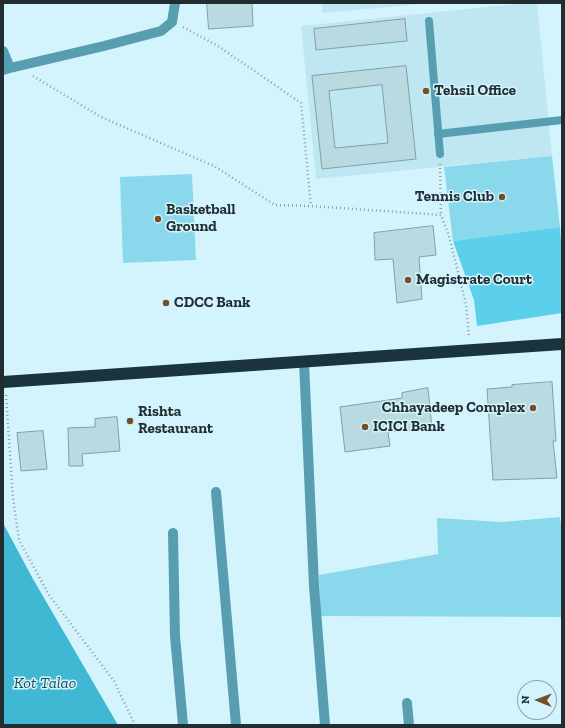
<!DOCTYPE html>
<style>
body{margin:0}
#map{position:relative;width:565px;height:728px;overflow:hidden;background:#d4f4fd;font-family:"Zilla Slab",serif}
canvas{display:block}
.frame{position:absolute;inset:0;border:4px solid #212d31;pointer-events:none}
.north{position:absolute;left:517px;top:680px;width:40px;height:40px;box-sizing:border-box;background:#d4f4fd;border:1px solid #8ca4ab;border-radius:50%;rotate:271deg;font-size:11px;font-weight:700;line-height:16px;text-align:center;color:#212d31}
.north::after{content:'';display:block;margin:auto;width:14px;height:18px;background:#74502a;clip-path:polygon(50% 0,100% 100%,50% 72%,0 100%)}
</style>
<div id="map">
<canvas width="565" height="728"></canvas>
<div class="frame"></div>
<div class="north">N</div>
</div>
<script>
const ctx = document.querySelector('canvas').getContext('2d');
ctx.lineJoin = 'round';
function fill(path, color) {
  ctx.fillStyle = color;
  ctx.fill(path, 'evenodd');
}
function stroke(path, color, width, dash) {
  ctx.strokeStyle = color;
  ctx.lineWidth = width;
  ctx.lineCap = dash ? 'butt' : 'round';
  ctx.setLineDash(dash || []);
  ctx.stroke(path);
}
function write(font, color, halo, rows, align = 'center') {
  ctx.font = font + ' "Zilla Slab",serif';
  ctx.lineWidth = 3;
  ctx.setLineDash([]);
  ctx.textBaseline = 'middle';
  ctx.strokeStyle = halo;
  ctx.fillStyle = color;
  for (const [text, x, y, turn = 0] of rows) {
    ctx.save();
    ctx.translate(x, y);
    ctx.rotate((+turn || 0) * Math.PI / 180);
    ctx.textAlign = isNaN(turn) ? turn : align;
    if (halo) ctx.strokeText(text, 0, 0);
    ctx.fillText(text, 0, 0);
    ctx.restore();
  }
}
const built = new Path2D(`
 M322,3H433L322,13Z
 M525,3H537L552,156L316,179L301,26Z`);
const green = new Path2D(`
 M552,156L560,227L453,241L444,167Z
 M192,174L196,260L123,263L120,177Z
 M560,517L562,533V617L320,616L319,575L438,554L437,518L502,522Z`);
const forest = new Path2D(`
 M560,227L562,256V313L477,326L474,300L453,241Z`);
const water = new Path2D(`
 M3,523L33,579L118,725H3Z`);
const building = new Path2D(`
 M207,3H252L253,26L209,29Z
 M405,19L407,41L316,50L314,29Z
 M406,66L416,159L322,169L312,76ZM382,85L388,143L335,148L329,91Z
 M433,226L436,255L419,257L422,299L397,303L393,259L375,260L374,233Z
 M552,382L556,441H553L557,478L493,480L487,389L512,387V385Z
 M428,388L432,428L388,432L390,446L345,452L340,407L402,398V393Z
 M117,417L120,451L82,454L83,466H69L68,428L95,427V419Z
 M43,431L47,469L21,471L17,433Z`);
const path = new Path2D(`
 M183,27L218,46L301,103L311,206
 M33,76L101,117L214,166L275,205L311,206L441,215L449,236L466,304L469,337
 M440,164L441,215
 M6,395L13,498L19,540L49,595L114,681L135,725`);
const lane = new Path2D(`
 M429,21L440,154
 M438,134L562,120`);
const street = new Path2D(`
 M3,51L10,68
 M3,70L10,68L104,46L161,31L172,22L175,3
 M304,362L314,586L325,725
 M216,492L236,725
 M173,533L175,636L183,725
 M407,703L409,725`);
const highway = new Path2D(`
 M3,382L562,344`);
const markers = [
 [426,91,4,"#74502a"],
 [502,197,4,"#74502a"],
 [158,219,4,"#74502a"],
 [408,280,4,"#74502a"],
 [166,303,4,"#74502a"],
 [533,408,4,"#74502a"],
 [130,421,4,"#74502a"],
 [365,427,4,"#74502a"]
];
const poiNames = [
 ["Tehsil Office",434,91],
 ["Tennis Club",494,197,"right"],
 ["Basketball",166,210],
 ["Ground",166,227],
 ["Magistrate Court",416,280],
 ["CDCC Bank",174,303],
 ["Chhayadeep Complex",525,408,"right"],
 ["Rishta",138,412],
 ["Restaurant",138,429],
 ["ICICI Bank",373,427]
];
const waterNames = [
 ["Kot Talao",45,683]
];
fill(built, '#bee7f2');
fill(green, '#8ad8ec');
fill(forest, '#5bcfeb');
fill(water, '#40b8d3');
fill(building, '#badae2');
stroke(building, '#819fa7', 1);
stroke(path, '#879fa5', 2.5, [1, 3]);
stroke(lane, '#569eb0', 8);
stroke(street, '#569eb0', 10);
stroke(highway, '#1a343b', 12);
for (const [x, y, r, color] of markers) {
  const dot = new Path2D();
  dot.arc(x, y, r, 0, 2 * Math.PI);
  ctx.fillStyle = color;
  ctx.fill(dot);
  stroke(dot, '#d4f4fd', 1.5);
}
write('bold 15px', '#212d31', '#d4f4fd', poiNames, 'left');
write('italic 16px', '#1d4f5a', '#d4f4fd', waterNames);
</script>
